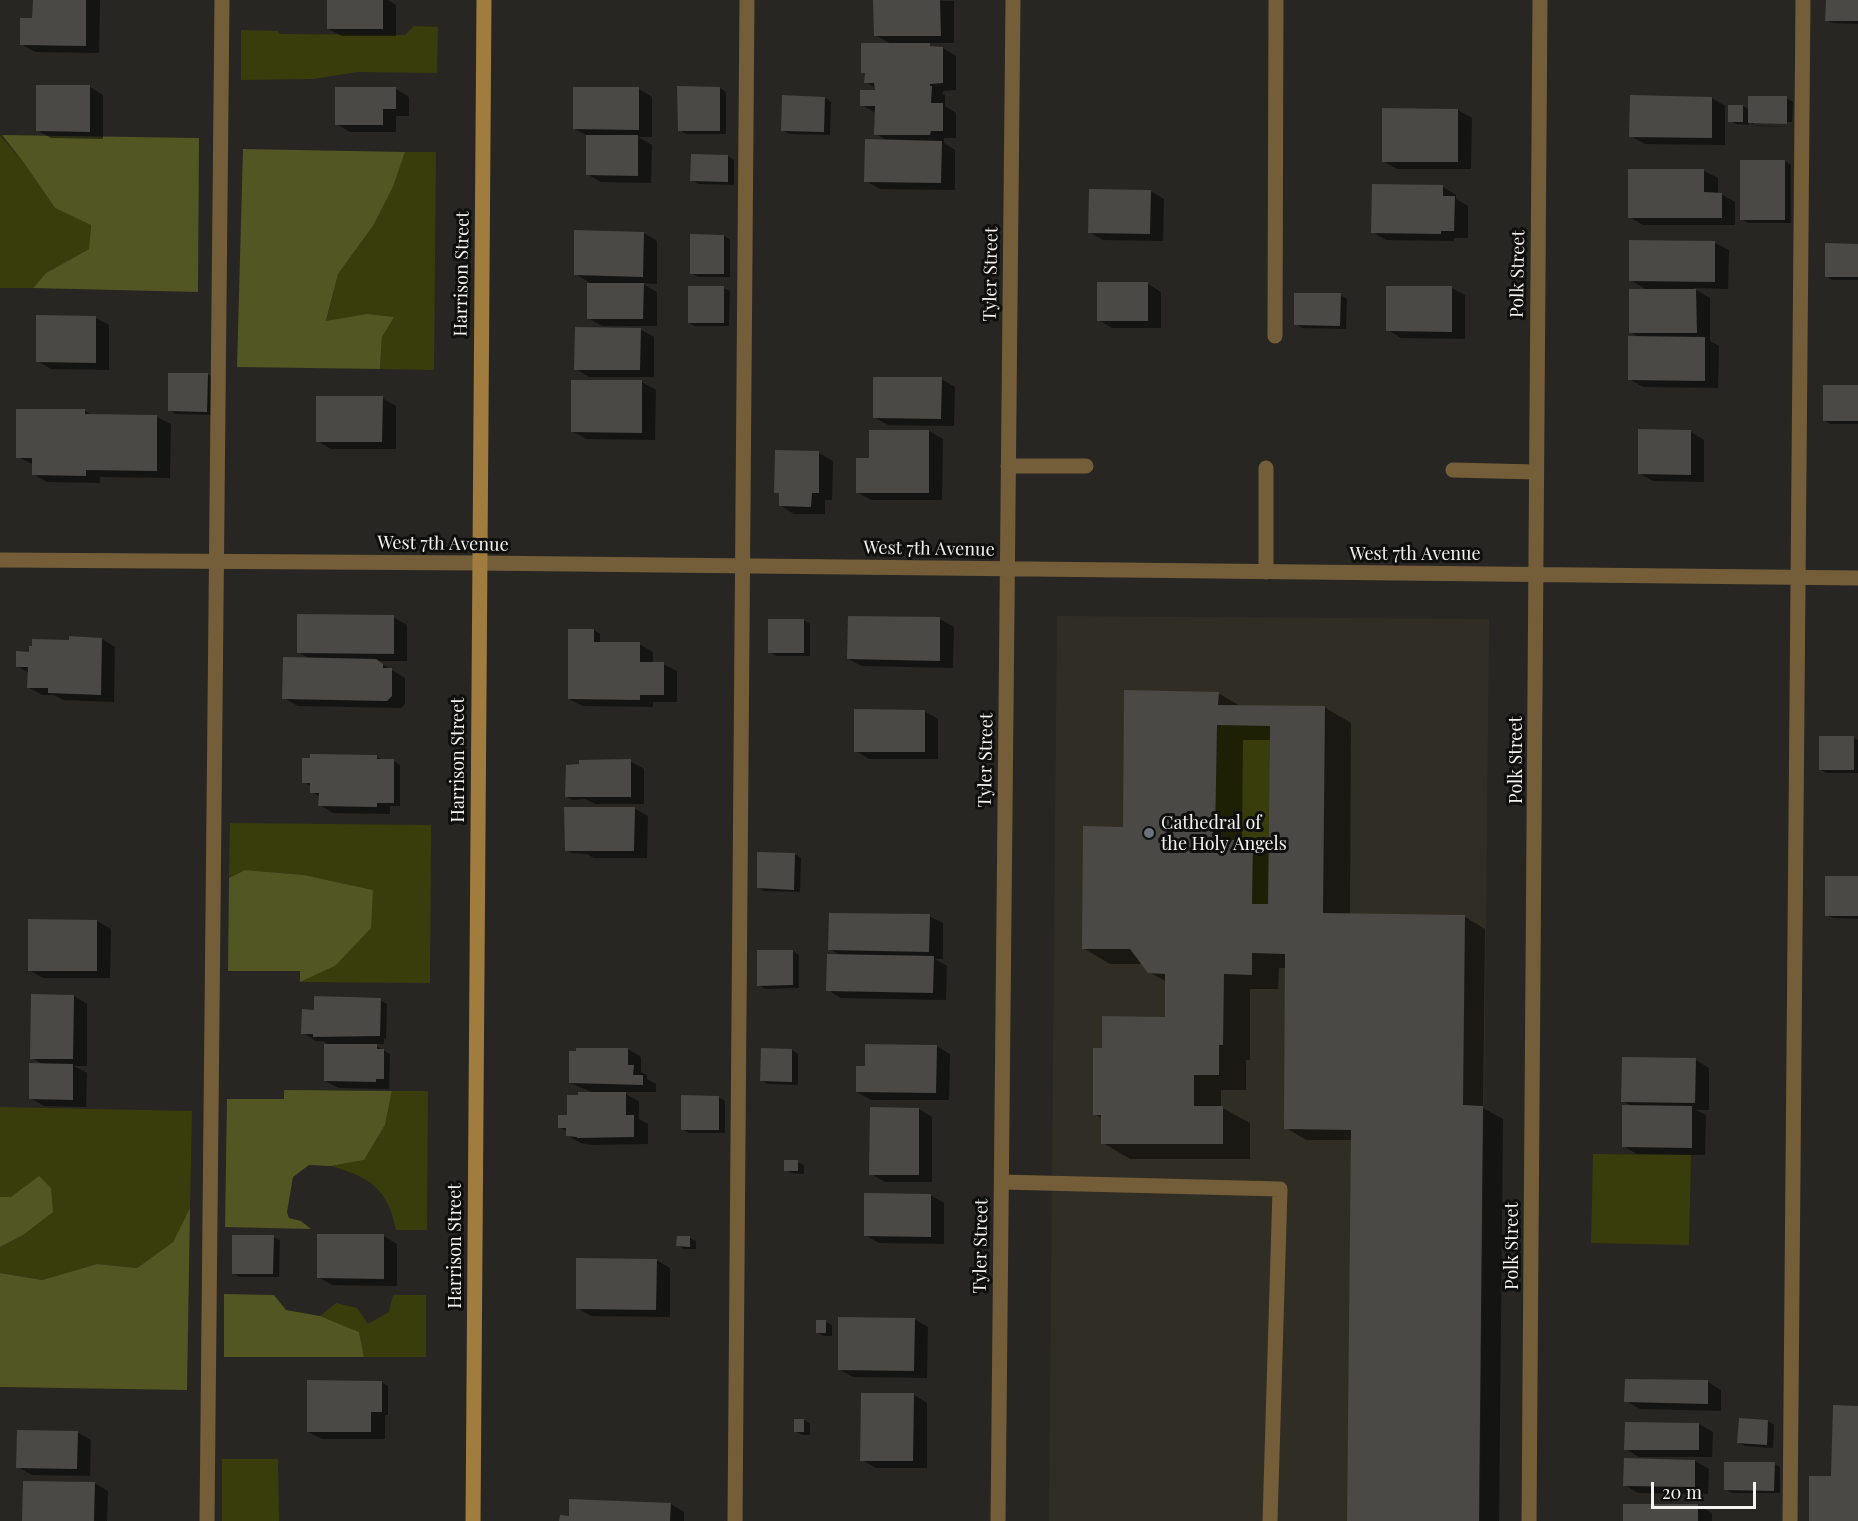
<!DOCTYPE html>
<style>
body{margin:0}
#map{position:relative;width:1858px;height:1521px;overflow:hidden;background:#272622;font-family:"Playfair Display",serif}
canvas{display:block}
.scale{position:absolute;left:1651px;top:1482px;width:105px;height:27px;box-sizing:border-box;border:3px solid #f4f3f0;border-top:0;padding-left:8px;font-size:18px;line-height:21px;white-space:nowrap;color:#f4f3f0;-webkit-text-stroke:4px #0f0f0d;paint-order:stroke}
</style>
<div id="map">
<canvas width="1858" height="1521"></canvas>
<div class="scale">20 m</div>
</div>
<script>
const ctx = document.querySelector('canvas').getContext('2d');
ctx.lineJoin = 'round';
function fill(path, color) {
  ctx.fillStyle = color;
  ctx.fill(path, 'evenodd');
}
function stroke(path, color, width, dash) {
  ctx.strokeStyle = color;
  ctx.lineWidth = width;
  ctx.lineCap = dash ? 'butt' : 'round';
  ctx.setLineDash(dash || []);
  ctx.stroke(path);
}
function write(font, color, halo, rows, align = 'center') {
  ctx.font = font + ' "Playfair Display",serif';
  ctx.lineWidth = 6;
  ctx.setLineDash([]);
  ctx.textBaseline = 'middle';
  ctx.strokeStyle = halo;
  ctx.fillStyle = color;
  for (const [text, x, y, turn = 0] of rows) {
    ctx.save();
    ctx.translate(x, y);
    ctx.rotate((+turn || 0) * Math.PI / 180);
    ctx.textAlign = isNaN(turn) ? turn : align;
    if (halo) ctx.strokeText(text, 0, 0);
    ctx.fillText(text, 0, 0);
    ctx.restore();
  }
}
const built = new Path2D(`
 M1057,616L1489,619L1480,1521H1049Z`);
const green = new Path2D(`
 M414,26L438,27L437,73L358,72L313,79L241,80V30L278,31L280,34L405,35Z
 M0,135L24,163L55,208L91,224L89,249L46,273L33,288H0Z
 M405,152H436L434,370L380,369L382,337L393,317L326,322L338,274L373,226L393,187Z
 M1217,725L1270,726L1268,904H1252L1253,840H1215Z
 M230,823L431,825L430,983L300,982L335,966L373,890L303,875L245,870L229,878Z
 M392,1091H428L427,1230H396C388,1189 370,1177 331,1166L364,1160L385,1125Z
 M0,1107L192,1111L190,1208L173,1242L137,1268L97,1264L42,1280L0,1273V1247L23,1235L11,1197H0Z
 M1593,1154L1691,1155L1689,1245L1591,1243Z
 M393,1295H426V1357H364L359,1332L320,1316L336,1303L357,1308L368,1324L389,1312Z
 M222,1459H278L279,1521H222Z`);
const forest = new Path2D(`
 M2,135L199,138L198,292L33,288L46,273L89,249L91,225L55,208L24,163Z
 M243,149L405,152L393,187L373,226L338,274L326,321L367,314L394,317L382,337L380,369L237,367Z
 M245,870L304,875L373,890L371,928L335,966L300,982V971H228L229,878Z
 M284,1090L392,1091L385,1125L364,1160L331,1166L309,1165L293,1177L287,1212L289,1218L301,1221L311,1229L225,1227L227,1099H284Z
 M39,1176L51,1188L53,1212L23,1235L0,1247V1197H11Z
 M190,1208L187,1390L0,1387V1273L42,1280L97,1264L137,1268L173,1242Z
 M224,1294L274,1295L286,1310L320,1316L359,1332L364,1357H224Z`);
const shadow = new Path2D(`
 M34,0H100L99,53L35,52L21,44L34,20Z
 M328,0H388L396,5V36H342L328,29Z
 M875,0L954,1V43H925L935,48H943L956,56V90L943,91V94L945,95V106L956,113V138H944V143L955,150V190L880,189L866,181L888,141L876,134V113L862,105L876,91V88L866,82V74L863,72L893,45L875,35Z
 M1827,0H1858V24L1833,23L1827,20Z
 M90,87L103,95V139L51,138L37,130Z
 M720,88L726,92V134H686L679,130Z
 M396,89L409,97V116H396V132H350L336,124Z
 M639,89L652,97V137H638L652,145L651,183L601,182L587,174L588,136L575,129Z
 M825,98L831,102L830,135L789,134L783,130Z
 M1712,98L1725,106V145L1645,144L1631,136Z
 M1786,98L1793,102L1792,122H1754V125L1792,127L1756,126L1749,122V125L1736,124L1730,121V106H1743L1750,110Z
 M1458,110L1472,118L1471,169H1397L1383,161Z
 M728,156L734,160V185L698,184L692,180Z
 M1741,161H1785L1791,165V223H1748L1741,219Z
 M1704,171L1718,178V194H1721L1735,202V225H1643L1629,217Z
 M1443,187L1456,195V199L1468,206V238H1454V241L1386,240L1373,232Z
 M1150,191L1164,199L1163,241L1103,240L1089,232Z
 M644,233L657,241V284L641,283L657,292V326H602L588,318L589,282L575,274Z
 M724,236L730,240V277H698L691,273Z
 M1715,243L1729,250L1728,289L1693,288L1710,298V341L1719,346L1718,388L1643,387L1629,379L1641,338L1630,332L1647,290L1630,280Z
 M1858,246V280H1832L1826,276Z
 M1148,284L1161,292V328H1112L1099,320Z
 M723,288L730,291L729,326H695L689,323Z
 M1452,288L1465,295V339L1401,338L1388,330Z
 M1340,295L1347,299L1346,329L1302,328L1296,324Z
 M96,318L109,325V370L51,369L37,361Z
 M640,329L654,337V377H589L576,369Z
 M207,374L214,378L213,415L176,414L169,410Z
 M941,379L955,387L954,426L888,425L874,417Z
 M642,382L656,390L655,440L586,439L572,431Z
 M1858,387V424H1830L1824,420Z
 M382,398L396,406V449H331L317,441Z
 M85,411L93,416L157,417L171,424L170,478L100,477V483L47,482L33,474L34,465L18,457Z
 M929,431L943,439L942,500H871L857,492L871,459Z
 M1691,432L1704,440V482L1653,481L1639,473Z
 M819,453L833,461L832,500H825V514H794L781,506V495L776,492Z
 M393,617L407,625V661H377L405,678V704L401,708L298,706L284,698L310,659L298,652Z
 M849,617L940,619L954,627L953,668L862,666L848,659Z
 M803,620L810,624V656H776L770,652Z
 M594,630L600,634V644H639L653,652V664H663L677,671V702H653V707L583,706L569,699Z
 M102,639L115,647L114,702L63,700L54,695H42L28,687L29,673L17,666L30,653L71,642Z
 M1218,693L1242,707H1324L1351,723L1350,915L1465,917L1485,929L1483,1108L1503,1119L1499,1521H1349L1353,1140H1306L1286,1128L1287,968H1279L1278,989H1250V1060H1246V1090H1221V1107L1250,1123V1159H1130L1103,1143V1119L1094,1114L1103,1049L1167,1018V982L1149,972L1143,964H1110L1083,948L1124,829ZM1243,740H1271L1270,851L1253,841H1242Z
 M924,711L938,719V759H869L856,751Z
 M1854,738L1858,740V773H1826L1820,769Z
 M311,755L377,757L384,761H394L400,765V806H390V814L333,813L320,805V797L312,792V787L304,782Z
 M630,761L644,769V804H595L585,799L573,800L567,797Z
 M634,808L648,816L647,858H594L587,854L572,853L566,850Z
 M795,854L801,858L800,892L764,891L758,887Z
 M1858,878V919L1833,918L1826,915Z
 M929,916L943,923V959H935L947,966L946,1000L841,998L828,990L841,956L830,949Z
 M97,921L111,929L110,978H43L29,970Z
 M793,951L799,955V988L765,989L759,985Z
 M74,996L87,1004V1066H74L87,1073L86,1107L44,1106L30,1098L44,1065L32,1058Z
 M380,1000L387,1004L386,1039L384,1038V1044H373L390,1054L389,1089L339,1088L325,1081L330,1045L323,1041H316L303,1033L315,1011Z
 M936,1046L950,1054L949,1100H871L857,1092L866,1067Z
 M628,1049L641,1057V1072L647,1075V1079L656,1084V1092H622L639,1101V1119L648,1124V1144L592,1145L581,1143L568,1136V1132L559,1127L594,1093L570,1083Z
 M792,1050L798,1054V1085L768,1084L762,1081Z
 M1696,1060L1709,1068V1110H1696L1706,1115L1705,1155L1637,1154L1623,1146L1632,1106L1622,1101Z
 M718,1097L725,1101V1133H689L682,1129Z
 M919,1109L932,1117V1182H885L871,1174Z
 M797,1162L804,1165V1174L792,1173L786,1170Z
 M930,1195L944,1203V1244L879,1243L865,1235Z
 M384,1236L397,1244V1286L332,1285L318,1277Z
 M273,1237L280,1240L279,1277H240L233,1273Z
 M690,1238L696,1241V1249H684L678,1245Z
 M656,1260L670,1268V1317L591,1316L577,1308Z
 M914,1319L928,1327L927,1378L853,1377L839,1369Z
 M826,1322L832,1325V1336H824L817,1333Z
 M381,1382L388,1386V1415H385V1439H322L308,1432Z
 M1708,1382L1721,1390V1411L1640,1409L1626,1401Z
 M914,1395L927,1403V1468H876L862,1460Z
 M804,1420L810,1424V1435H802L795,1431Z
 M1768,1421L1774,1425L1773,1448L1745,1446L1739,1443Z
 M1626,1423L1699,1424L1713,1432L1712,1457H1639L1626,1449Z
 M77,1432L91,1440L90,1476L32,1475L18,1467Z
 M1695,1461L1709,1469L1708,1494L1638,1493L1625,1485Z
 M1774,1464L1780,1467V1493H1732L1725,1489Z
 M94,1483L108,1491L107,1521H24Z
 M671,1504L684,1512V1521H561L570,1517Z
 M1625,1505H1698L1712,1513V1521H1624Z`);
const building = new Path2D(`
 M33,0H86V46L20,45V18H32Z
 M327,0H383V29H327Z
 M873,0H940L941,36H874Z
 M1826,0H1858V21H1825Z
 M861,43H930V46L943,47V83L930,84V86H932L931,103H943V131H931L930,135H874L875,106H860V90H875L874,83H864L865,73H861Z
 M36,85H90V132L36,131Z
 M677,86L720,87V131H678Z
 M335,87H396V109H383V125H335Z
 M573,87H639V130L573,129Z
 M782,95L825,97L824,132L781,131Z
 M1630,95L1712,97V138L1629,137Z
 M1748,96H1787V124L1748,123Z
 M1728,105H1743V122H1728Z
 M1382,108L1458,109V162H1382Z
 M586,135H638V176L586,175Z
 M865,139L942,141L941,183L864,182Z
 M691,154L728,155V182L690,181Z
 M1740,160H1785V220H1740Z
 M1628,169H1704V192L1722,193V218H1628Z
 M1372,184L1443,185V196H1455L1454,231H1441V234L1371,233Z
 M1089,189L1151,190L1150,234L1088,233Z
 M574,230L644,232L643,277L574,275Z
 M690,234L724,235V274H690Z
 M1629,240L1715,241V282L1629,281Z
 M1825,243L1858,244V277H1825Z
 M1097,282H1148V321H1097Z
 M587,283H644L643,319H587Z
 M688,286H724V323H688Z
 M1386,286H1452V332L1386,331Z
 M1629,289H1696L1697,333H1629Z
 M1294,293H1341L1340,326L1294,325Z
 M36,315L96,316V363L36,362Z
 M575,327L641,328L640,370H574Z
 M1628,336L1705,337V381L1628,380Z
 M168,373H208L207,412L168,411Z
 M873,377H942L941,419L873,418Z
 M571,380H642V433L571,432Z
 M1823,385H1858V421H1823Z
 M316,396H383L382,442H316Z
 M16,409H85V414L157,415V471L86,470V476L32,475V458H16Z
 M1638,429L1691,430V475L1638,474Z
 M869,430H929V493H856V458H869Z
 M775,450L819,451V493H812L811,507L779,506V493H774Z
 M297,614L394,615V654L297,653Z
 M848,616L940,617V661L847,659Z
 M768,619H804V653H768Z
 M568,629H594V642H640V662H664V695H640V700L568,699Z
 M69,636L102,638L101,695L48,693V688H27L28,667H16V651L29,652V646H32V639L69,640Z
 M283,657L376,659L383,664V668H392V696L387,701L282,699Z
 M1124,690L1219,692L1218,705L1325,706L1323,913L1465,915L1463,1105L1483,1106L1479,1521H1347L1351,1130L1284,1129L1285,954L1252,953V975L1224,974L1223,1045H1219V1075H1194V1106H1223V1144H1101V1115H1093V1048H1102V1016L1165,1017V974L1148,973L1130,949H1082L1083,826L1123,827ZM1217,725L1270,726L1268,904H1252L1253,840H1215Z
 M854,709L925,710V752H854Z
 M1819,736H1854V770H1819Z
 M310,754L377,755V759H394V803H377V807L318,806L319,793H310V783H302V758H310Z
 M631,759V797H565L566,765L579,764V760Z
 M564,807H635L634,851H565Z
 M757,852L795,853L794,890L757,888Z
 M1825,876H1858V916H1825Z
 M829,913L930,914L929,952L828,950Z
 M28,919L97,920V971H28Z
 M757,950H793V985L757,986Z
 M827,954L934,956L933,993L826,991Z
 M31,994L74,995L73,1059H30Z
 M314,996L381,998L380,1036L313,1037V1034H301L302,1009L314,1010Z
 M324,1044H377V1049H384V1079H376V1082L324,1081Z
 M865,1044L937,1045L936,1093L856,1092V1066H865Z
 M576,1048H628V1065H634L633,1075H643V1085L569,1083V1051H576Z
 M761,1048L792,1049V1082L760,1081Z
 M1622,1057L1696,1058L1695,1103L1621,1102Z
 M29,1063L73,1064V1100L29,1099Z
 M578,1092H626V1115H634V1137L577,1138V1137L566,1136V1128H558V1115H567V1095H578Z
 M681,1095L719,1096V1130H681Z
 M1622,1105L1692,1106V1148L1622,1147Z
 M870,1107L919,1108V1175H869Z
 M784,1160H798V1171H784Z
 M864,1193L931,1194V1237L864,1236Z
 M317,1234H384V1279L317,1278Z
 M232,1235H274L273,1274H232Z
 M677,1236H690V1247L676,1246Z
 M576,1258L657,1259L656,1310L576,1309Z
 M838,1317L915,1318L914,1371L838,1370Z
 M816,1320H826V1333H816Z
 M1625,1379L1708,1380V1404L1624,1402Z
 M307,1380L382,1381V1412H371V1432H307Z
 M861,1393H914L913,1461H860Z
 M1833,1405L1858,1406V1521H1809V1476H1831Z
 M1739,1418L1768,1420L1767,1445L1737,1443Z
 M794,1419H804V1432H794Z
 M1625,1422L1699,1423V1450H1624Z
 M17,1430L78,1431L77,1469L16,1468Z
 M1624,1458L1695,1460V1487L1623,1486Z
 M1724,1462H1775L1774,1491L1724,1490Z
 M23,1481L95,1482L94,1521H22Z
 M569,1499L671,1503L670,1521H559L560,1515L569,1516Z
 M1623,1504H1698V1521H1623Z`);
const lane = new Path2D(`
 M1275,336L1276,0
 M1008,466H1086
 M1453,470L1536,472
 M1266,572V468
 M1002,1182L1280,1189L1270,1521
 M207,1521L222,0
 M735,1521L747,0
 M1790,1521L1803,0`);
const street = new Path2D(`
 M0,560L478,563L1858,578
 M998,1521L1013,0
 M1529,1521L1540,0`);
const secondary = new Path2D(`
 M473,1521L484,0`);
const markers = [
 [1149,833,6,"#6b7280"]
];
const streetNames = [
 ["Harrison Street",462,274,-89],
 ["Tyler Street",991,274,-89],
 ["Polk Street",1518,274,-89],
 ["West 7th Avenue",443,544,1],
 ["West 7th Avenue",929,549,1],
 ["West 7th Avenue",1415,554],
 ["Harrison Street",458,760,-90],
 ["Tyler Street",986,760,-89],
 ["Polk Street",1516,760,-90],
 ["Harrison Street",455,1246,-90],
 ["Tyler Street",981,1246,-89],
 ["Polk Street",1512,1246,-90]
];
const poiNames = [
 ["Cathedral of",1161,823],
 ["the Holy Angels",1161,844]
];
fill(built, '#302e24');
fill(green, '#393d0b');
fill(forest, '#515622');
fill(shadow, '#0007');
fill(building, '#4a4945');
stroke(lane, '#745e39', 15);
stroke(street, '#745e39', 15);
stroke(secondary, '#a07d3f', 15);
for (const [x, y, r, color] of markers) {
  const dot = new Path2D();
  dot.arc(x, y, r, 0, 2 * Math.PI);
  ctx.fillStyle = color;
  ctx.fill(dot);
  stroke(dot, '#0f0f0d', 2);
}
write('18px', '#f4f3f0', '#0f0f0d', streetNames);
write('18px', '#f4f3f0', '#0f0f0d', poiNames, 'left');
</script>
